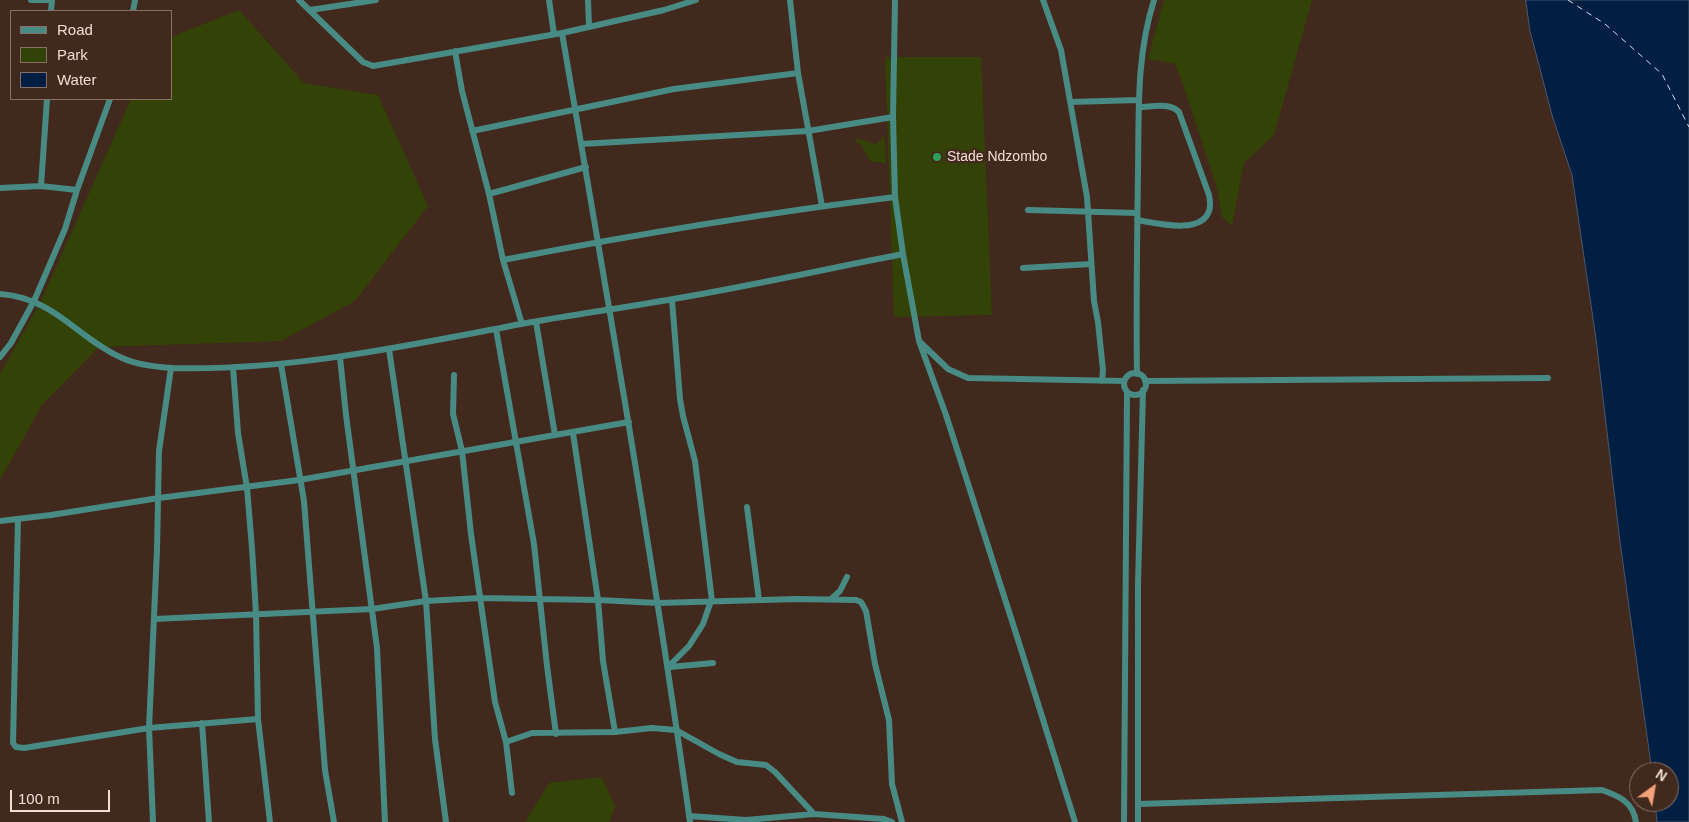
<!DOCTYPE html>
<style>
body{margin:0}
#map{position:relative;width:1689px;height:822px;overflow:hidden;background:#42291d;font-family:Arial,sans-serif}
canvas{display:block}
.legend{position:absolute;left:10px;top:10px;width:162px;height:90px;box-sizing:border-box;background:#42291d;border:1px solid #867167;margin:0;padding:6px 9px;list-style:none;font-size:15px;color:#edddd5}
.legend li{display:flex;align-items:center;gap:10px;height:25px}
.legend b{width:25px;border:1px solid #867167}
.north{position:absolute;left:1629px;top:762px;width:50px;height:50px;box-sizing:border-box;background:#42291d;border:1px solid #867167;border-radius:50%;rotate:32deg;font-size:14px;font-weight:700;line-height:20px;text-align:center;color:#edddd5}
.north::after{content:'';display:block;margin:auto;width:18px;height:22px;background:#f1a27b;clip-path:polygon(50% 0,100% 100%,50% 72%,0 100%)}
.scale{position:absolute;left:10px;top:790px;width:100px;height:22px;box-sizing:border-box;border:2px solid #edddd5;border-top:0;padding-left:6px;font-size:15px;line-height:18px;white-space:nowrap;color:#edddd5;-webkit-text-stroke:4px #42291d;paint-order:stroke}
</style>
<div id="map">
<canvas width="1689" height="822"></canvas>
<ul class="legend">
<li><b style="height:6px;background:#488b84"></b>Road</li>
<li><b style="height:14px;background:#334206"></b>Park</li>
<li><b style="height:14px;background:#011f42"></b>Water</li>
</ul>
<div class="north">N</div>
<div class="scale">100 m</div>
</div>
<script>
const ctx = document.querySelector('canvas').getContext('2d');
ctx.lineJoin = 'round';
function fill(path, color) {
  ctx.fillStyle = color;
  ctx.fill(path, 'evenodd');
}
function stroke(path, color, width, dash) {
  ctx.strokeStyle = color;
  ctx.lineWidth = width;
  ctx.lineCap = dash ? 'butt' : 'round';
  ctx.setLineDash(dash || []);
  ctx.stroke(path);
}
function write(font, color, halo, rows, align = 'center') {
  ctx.font = font + ' Arial,sans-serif';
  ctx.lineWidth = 5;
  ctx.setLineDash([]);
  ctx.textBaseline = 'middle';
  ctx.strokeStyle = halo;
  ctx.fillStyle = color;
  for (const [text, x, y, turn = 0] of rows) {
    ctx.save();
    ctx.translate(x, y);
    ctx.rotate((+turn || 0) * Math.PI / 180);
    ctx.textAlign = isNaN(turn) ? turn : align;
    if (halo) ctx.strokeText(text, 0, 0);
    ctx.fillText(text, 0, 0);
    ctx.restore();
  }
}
const green = new Path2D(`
 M1164,0H1312L1274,135L1244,163L1232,226L1222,217L1217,188L1182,81L1175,64L1148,59Z
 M239,10L304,83L378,95L428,206L355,301L281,341L99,347L42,405L0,480V374L41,301L131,99H171V37Z
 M885,57H981L992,315L894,317Z
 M884,136L886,163L870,161L861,145L855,140L856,138L876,144Z
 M602,777L615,806L609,822H525L549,783Z`);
const water = new Path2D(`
 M1526,0H1689V822H1657L1655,802H1669V772H1652L1620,542L1596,339L1572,175L1552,115L1540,69L1530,31Z`);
const ferry = new Path2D(`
 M1568,0L1605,24L1662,74L1689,127`);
const street = new Path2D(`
 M31,0H52
 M299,0L363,62L373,66L562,33L664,10L696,0
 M549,0L554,34
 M588,0L589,26
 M790,0L798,73L822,206
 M895,0L893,117L895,197L903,254L919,341L946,415L1020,646L1075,822
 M1043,0L1061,50L1087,197L1094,301L1098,322L1103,370L1102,381
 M310,10L376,0
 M51,11L52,0
 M133,11L135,0
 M562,33C607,295 653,558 690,822
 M455,51L462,91L489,194L503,260L522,324
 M1070,102L1139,100
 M472,131L674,89L798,73
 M581,144L808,131L893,117
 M41,186L47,99
 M0,188L41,186L77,190
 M489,194L586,167
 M1028,210L1137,213
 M1137,220C1156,223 1201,235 1209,211C1211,206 1210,200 1209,195L1179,112C1170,102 1151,107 1139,107
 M503,260C633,235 764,213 895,197
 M1023,268L1091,264
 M0,294C55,298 77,338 122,358C137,365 156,367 173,368C290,371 406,346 521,324C571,315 622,308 673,299C750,286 826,269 903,254
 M672,300L680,399L683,416L695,461L712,601
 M536,322L555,435
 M496,329L534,544L547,666L556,734
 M920,342L948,369L968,378L1124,381
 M389,349L426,601L435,739L446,822
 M0,357L11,343L34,301L65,229L77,190L110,99
 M340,357L346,415L377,648L385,822
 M281,364L304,501L325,770L334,822
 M233,367L238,433L247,488L252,548L256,613L258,719L270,822
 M1124 384a11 11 0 1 1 22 0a11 11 0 1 1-22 0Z
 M1137,374C1136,307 1137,240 1138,173C1139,115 1136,56 1154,0
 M454,375L453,414L462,451L471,534L495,702L506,742L512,793
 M1145,381L1548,378
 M573,433L598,600L603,661L615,732
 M747,507L759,600
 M18,519L13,743L16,747L24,748L149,728L258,719
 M0,521L51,515L159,498L299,480L629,422
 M831,599L840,591L847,577
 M154,619L372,609L426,601L480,598L598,600L658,603L797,599L856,600L861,602L866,611L875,664L889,720L892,784L902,822
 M668,667L689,646L703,624L711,601
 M670,667L713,663
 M202,723L209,822
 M506,742L532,733L615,732L652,728L676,730L719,754L737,762L766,765L775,772L814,814
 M1138,804L1602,790C1619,796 1633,802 1636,822
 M689,816L746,820L814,814L884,819L892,822
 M153,822L149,728L157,550L159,451L171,368
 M1124,822L1127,392
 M1138,822V585L1143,390`);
const markers = [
 [937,157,5,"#2e9e5b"]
];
const poiNames = [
 ["Stade Ndzombo",947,157]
];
fill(green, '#334206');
fill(water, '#011f42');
stroke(water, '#48586e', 1);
stroke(ferry, '#d4e0ef', 1, [6, 5]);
stroke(street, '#488b84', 6);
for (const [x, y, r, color] of markers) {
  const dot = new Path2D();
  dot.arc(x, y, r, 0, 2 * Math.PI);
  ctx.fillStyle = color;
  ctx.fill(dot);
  stroke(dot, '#42291d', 2);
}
write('14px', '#edddd5', '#42291d', poiNames, 'left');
</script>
